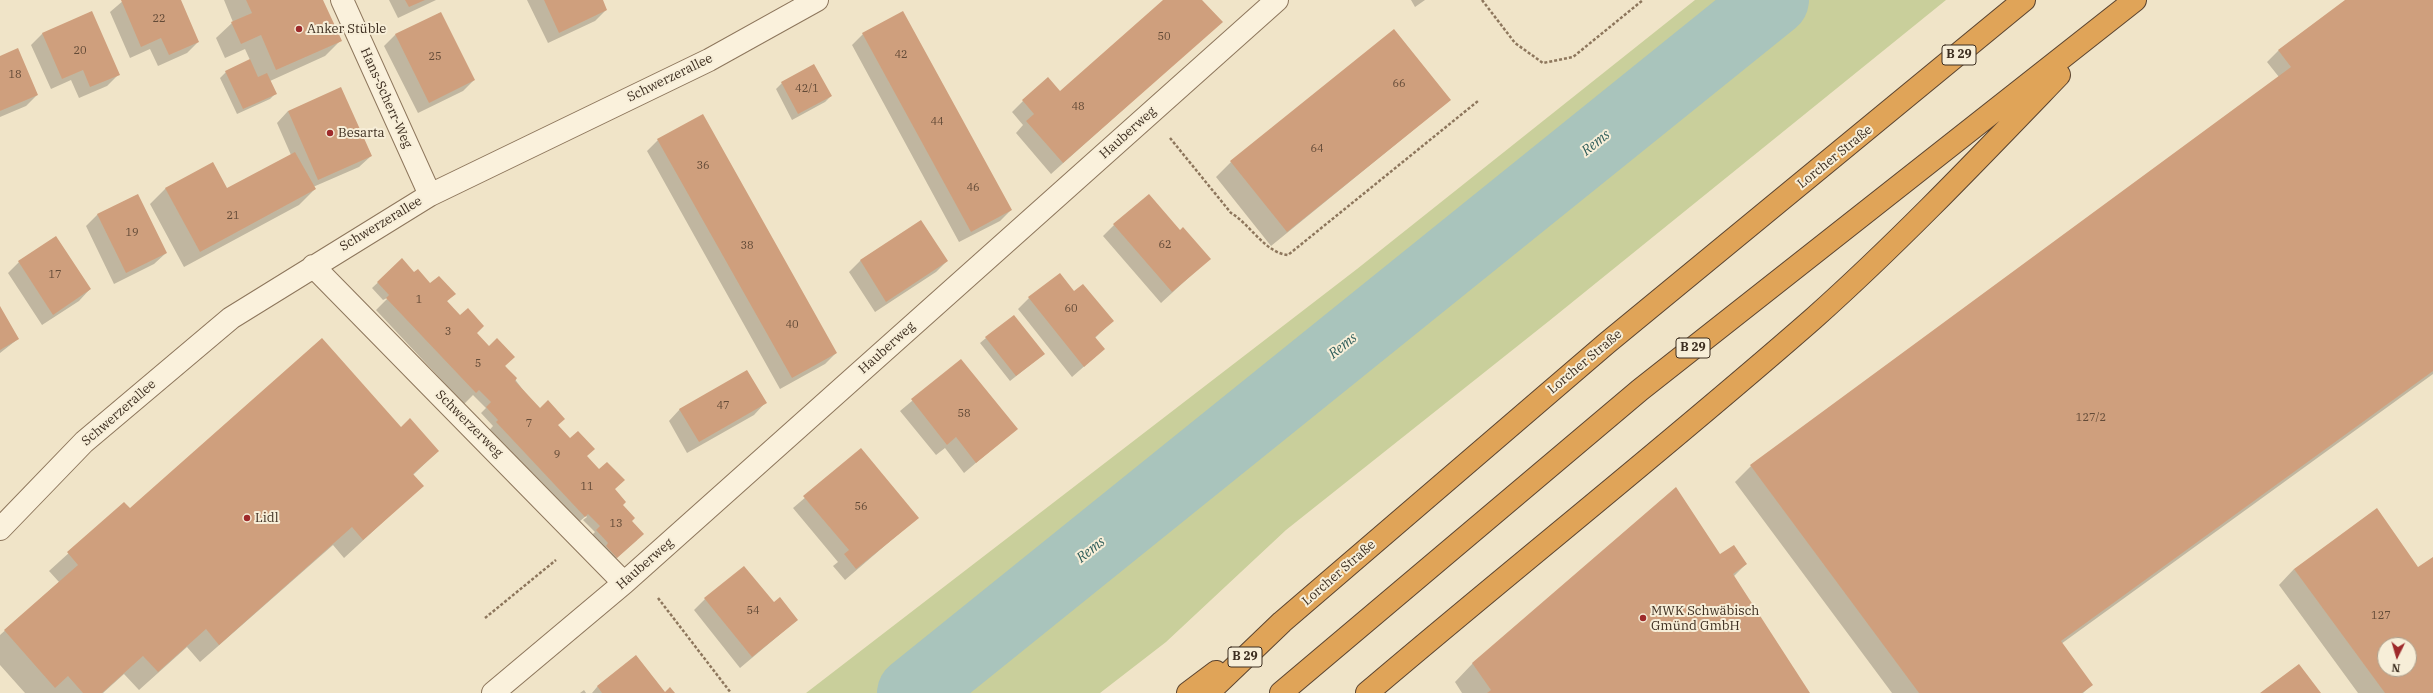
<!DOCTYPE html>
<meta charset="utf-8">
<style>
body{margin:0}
#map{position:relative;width:2433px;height:693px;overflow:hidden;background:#f0e4c8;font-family:"IBM Plex Serif",serif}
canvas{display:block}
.north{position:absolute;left:2377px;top:637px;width:40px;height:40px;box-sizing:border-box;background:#f7eed8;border:1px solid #ada18e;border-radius:50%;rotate:185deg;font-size:11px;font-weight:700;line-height:16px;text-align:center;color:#3d2e20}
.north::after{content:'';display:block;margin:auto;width:14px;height:18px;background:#9e2a2b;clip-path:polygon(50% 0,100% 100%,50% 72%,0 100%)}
</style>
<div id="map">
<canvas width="2433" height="693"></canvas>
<div class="north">N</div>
</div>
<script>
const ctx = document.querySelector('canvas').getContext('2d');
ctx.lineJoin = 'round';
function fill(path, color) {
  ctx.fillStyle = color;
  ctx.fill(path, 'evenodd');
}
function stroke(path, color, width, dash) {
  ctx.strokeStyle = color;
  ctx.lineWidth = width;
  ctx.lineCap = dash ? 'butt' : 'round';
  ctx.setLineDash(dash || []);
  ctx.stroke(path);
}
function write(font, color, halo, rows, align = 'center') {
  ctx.font = font + ' "IBM Plex Serif",serif';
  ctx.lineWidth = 4;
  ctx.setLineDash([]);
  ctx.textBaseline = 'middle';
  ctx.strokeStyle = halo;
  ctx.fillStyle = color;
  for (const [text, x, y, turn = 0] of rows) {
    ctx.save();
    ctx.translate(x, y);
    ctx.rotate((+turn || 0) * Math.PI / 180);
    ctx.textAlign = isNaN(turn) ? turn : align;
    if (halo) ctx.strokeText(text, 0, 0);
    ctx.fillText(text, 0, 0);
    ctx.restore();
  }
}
const green = new Path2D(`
 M1695,0H1946L1549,321L1286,530L1166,642L1100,693H806L1357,269Z`);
const shadow = new Path2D(`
 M124,0H179L198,42L187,53L158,66L150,49L130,58L110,12Z
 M224,0H322L340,41L325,56L270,81L276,93L270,99L237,114L220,78L226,72L250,60L245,49L225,58L216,38L233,22Z
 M389,0H436L398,18Z
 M527,0H601L606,10L595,21L548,43Z
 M1164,0H1201L1221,22L1051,174L1016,133L1023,125L1012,112L1023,101L1060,93Z
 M1411,0H1425L1415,7Z
 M2347,0H2433V374L2061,644L2092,685L2083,693H1892L1735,482L1751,466L2279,77L2267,62L2278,51Z
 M91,12L119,74L107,86L79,98L71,80L51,89L31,45L42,34Z
 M440,13L474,80L463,91L418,113L384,46L395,35Z
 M863,34L1011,210L1000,221L959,242L852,45Z
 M0,57L37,95L26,106L0,117Z
 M782,83L831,96L825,102L792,120L776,89Z
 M1450,100L1271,246L1216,177L1231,162Z
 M288,111L371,156L359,167L313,187L315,189L299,205L184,267L150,204L165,189L212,164L227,190L291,155L277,123Z
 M658,140L836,353L825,364L780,389L647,151Z
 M137,195L166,253L154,264L114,284L86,226L97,215Z
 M921,221L947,261L936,272L875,312L849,272L860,261Z
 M1114,225L1180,232L1209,259L1161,303L1103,236Z
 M402,260L413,272L430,284L454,294L446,302L505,366L526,394L586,456L614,489L637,540L611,563L591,536L595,532L583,520L587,517L586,516L573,527L486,434L493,426L481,413L486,408L473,395L464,404L376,310L389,297L383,300L372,288Z
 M19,262L90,289L79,301L42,325L8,273Z
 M1074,293L1112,321L1095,338L1104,349L1072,377L1018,309L1029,298Z
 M0,308L18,339L0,353Z
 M986,338L1044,354L1010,381L980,343Z
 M961,360L1016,429L964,473L945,448L936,455L900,411Z
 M765,403L754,415L687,453L669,421L680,409Z
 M401,428L438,451L413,475L422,486L344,558L333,545L200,662L187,647L139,690L124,674L103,693H25L0,665V635L59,582L49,571L124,503L129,510Z
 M861,450L917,518L845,580L833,566L838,562L793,508Z
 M1719,556L1746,564L1733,577L1809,693H1462L1455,682L1473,663Z
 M2433,558V693H2358L2279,585L2294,569H2418ZM2385,645H2409V669H2385Z
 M705,599L774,604L797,620L740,668L694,610Z
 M636,656L665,693H592L597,687Z
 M584,690L586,693H580Z`);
const river = new Path2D(`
 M913,693L1773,0`);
const building = new Path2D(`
 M121,0H181L199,42L169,55L161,38L141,47Z
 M246,0H323L342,41L276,70L261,35L241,44L231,22L252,13Z
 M405,0H425L409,7Z
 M544,0H603L607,10L559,33Z
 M1163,0H1202L1223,22L1063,163L1026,121L1034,114L1022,100L1048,77L1060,91Z
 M2345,0H2433V371L2061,641L2093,685L2082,693H1919L1750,465L2291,67L2278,50Z
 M92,11L120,75L90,87L83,70L62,79L42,33Z
 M903,11L1012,210L971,232L862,33Z
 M441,12L475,80L429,103L395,34Z
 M1394,29L1451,100L1287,232L1230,161Z
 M18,48L38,95L0,111V56Z
 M250,59L258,77L267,73L277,94L243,109L225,71Z
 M814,64L832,96L798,114L781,82Z
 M341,87L372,156L318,180L288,111Z
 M703,114L837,353L792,378L657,139Z
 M295,152L316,189L200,252L165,188L213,162L227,188Z
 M138,194L167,253L126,273L97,214Z
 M1149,194L1180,230L1183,227L1211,259L1172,292L1113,224Z
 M921,220L948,261L886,302L860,260Z
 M56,236L91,289L53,315L18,261Z
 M402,258L414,272L418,269L430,283L439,276L456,294L447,301L460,315L468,308L484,326L477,333L489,346L497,338L515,357L505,366L517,378L515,381L540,408L548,400L565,419L558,425L570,438L578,431L595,449L587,456L599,469L607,462L625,480L615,489L626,502L623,505L635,518L632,521L644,534L617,558L606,546L608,543L596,530L600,526L588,514L585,517L496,422L498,420L486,407L491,402L479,390L476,393L386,298L389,295L377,282Z
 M1060,273L1074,291L1083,284L1114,321L1095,337L1105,349L1084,367L1028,297Z
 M0,306L19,339L0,350Z
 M1014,315L1045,354L1016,376L985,337Z
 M322,338L401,427L410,418L439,451L413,474L424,486L363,540L352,527L219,645L206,629L158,672L143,656L102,693H83L68,676L55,688L4,630L78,565L67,552L124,502L130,508Z
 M961,359L1018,429L976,463L956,437L947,445L911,399Z
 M747,370L767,403L699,442L679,409Z
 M861,448L919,518L856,569L844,554L849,550L803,496Z
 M1676,487L1720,554L1734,545L1747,564L1733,574L1810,693H1487L1491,690L1472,663Z
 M2377,508L2418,567L2433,557V693H2385L2294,569ZM2385,645H2409V669H2385Z
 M744,566L774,602L780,597L798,620L752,657L704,598Z
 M636,655L665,692L670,687L675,693H602L597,686Z
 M2299,664L2321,693H2260Z`);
const path = new Path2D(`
 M1482,0L1515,43L1543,63L1573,57L1643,0
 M1170,138L1231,213C1250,224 1265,253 1288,255L1478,101
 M658,598L731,693
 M485,618L556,560`);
const minor = new Path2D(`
 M342,0L430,195
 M313,266L624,583
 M0,529L84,442L231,318L430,195L709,60L817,0
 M493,693L624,583L1277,0`);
const highway = new Path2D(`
 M1188,693L1216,672
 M1208,693L1282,622L1607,343L2024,0
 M1281,693L1640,390L2135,0
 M1367,693C1515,567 1668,446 1814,318C1900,241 1979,158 2059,75`);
const markers = [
 [299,29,4,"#9e2a2b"],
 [330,133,4,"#9e2a2b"],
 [247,518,4,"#9e2a2b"],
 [1643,618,4,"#9e2a2b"]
];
const numberNames = [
 ["22",159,19],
 ["50",1164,37],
 ["20",80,51],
 ["42",901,55],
 ["25",435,57],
 ["18",15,75],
 ["66",1399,84],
 ["42/1",807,89],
 ["48",1078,107],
 ["44",937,122],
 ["64",1317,149],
 ["36",703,166],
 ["46",973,188],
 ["21",233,216],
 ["19",132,233],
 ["62",1165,245],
 ["38",747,246],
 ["17",55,275],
 ["1",419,300],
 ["60",1071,309],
 ["40",792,325],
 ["3",448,332],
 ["5",478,364],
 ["47",723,406],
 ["58",964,414],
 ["127/2",2091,418],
 ["7",529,424],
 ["9",557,455],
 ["11",587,487],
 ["56",861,507],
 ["13",616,524],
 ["54",753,611],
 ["127",2381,616]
];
const shields = [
 [1959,55,34],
 [1693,348,34],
 [1245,657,34]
];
const shieldNames = [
 ["B 29",1959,55],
 ["B 29",1693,348],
 ["B 29",1245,657]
];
const poiNames = [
 ["Anker Stüble",307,29],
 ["Besarta",338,133],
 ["Lidl",255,518],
 ["MWK Schwäbisch",1651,611],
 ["Gmünd GmbH",1651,626]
];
const streetNames = [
 ["Schwerzerallee",670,78,-26],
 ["Hans-Scherr-Weg",386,98,66],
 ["Hauberweg",1128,133,-42],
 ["Lorcher Straße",1835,157,-39],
 ["Schwerzerallee",381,224,-31],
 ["Hauberweg",887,348,-42],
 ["Lorcher Straße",1585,362,-40],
 ["Schwerzerallee",119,413,-41],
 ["Schwerzerweg",469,424,45],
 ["Hauberweg",645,564,-41],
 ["Lorcher Straße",1339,573,-41]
];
const waterNames = [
 ["Rems",1596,143,-39],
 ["Rems",1343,346,-39],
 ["Rems",1091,550,-39]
];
fill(green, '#c9cf9b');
fill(shadow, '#0003');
stroke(river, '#a9c4bc', 72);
fill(building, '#cf9f7d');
stroke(minor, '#8d765c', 24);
stroke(highway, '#5b4430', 24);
stroke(path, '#8d765c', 2.5, [3, 2]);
stroke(minor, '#faf1dc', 22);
stroke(highway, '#e0a458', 22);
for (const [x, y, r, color] of markers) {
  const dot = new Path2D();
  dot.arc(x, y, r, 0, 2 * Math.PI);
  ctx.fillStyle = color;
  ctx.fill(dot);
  stroke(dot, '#f7eed8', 1.5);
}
write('11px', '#624a37', null, numberNames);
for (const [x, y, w] of shields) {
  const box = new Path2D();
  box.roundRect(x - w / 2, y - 10, w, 20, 3);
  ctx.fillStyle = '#f7eed8';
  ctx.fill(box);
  stroke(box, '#3d2e20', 1);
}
write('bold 12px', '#3d2e20', null, shieldNames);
write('13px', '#3d2e20', '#f7eed8', poiNames, 'left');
write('13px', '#3d2e20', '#f7eed8', streetNames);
write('italic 14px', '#2f5d5a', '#f7eed8', waterNames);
</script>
